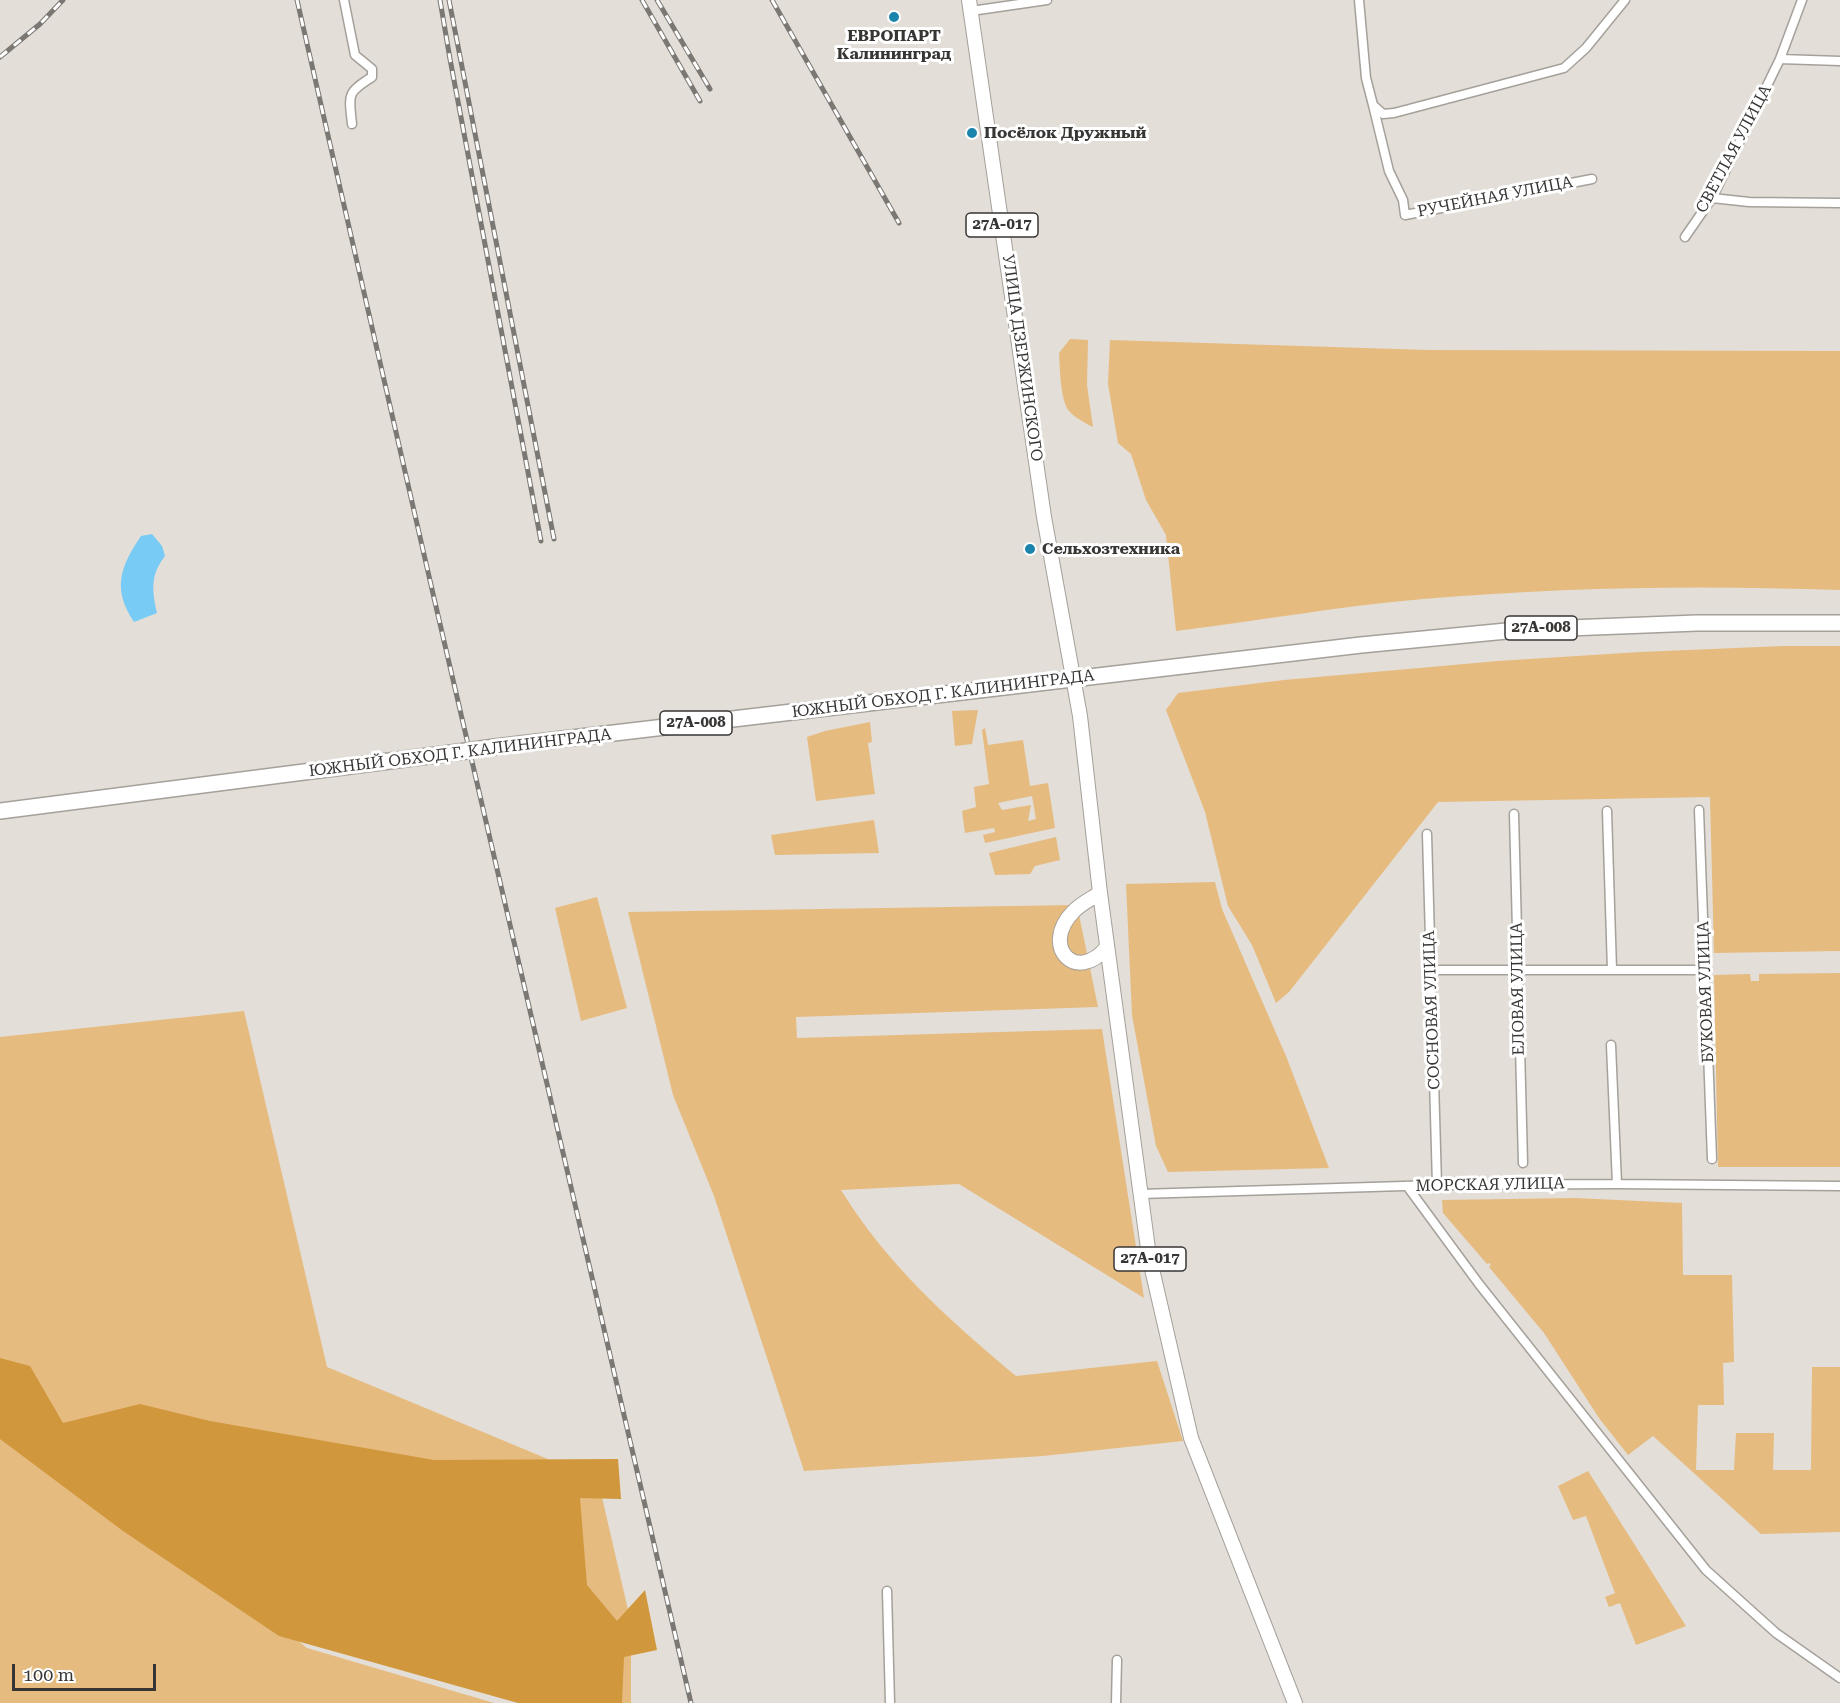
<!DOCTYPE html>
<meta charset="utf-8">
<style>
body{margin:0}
#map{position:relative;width:1840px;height:1703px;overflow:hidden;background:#e3ded7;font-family:"Roboto Serif",serif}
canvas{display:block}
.scale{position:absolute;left:12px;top:1664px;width:144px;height:27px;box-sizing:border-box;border:3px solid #383634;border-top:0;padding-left:8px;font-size:18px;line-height:21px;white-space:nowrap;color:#383634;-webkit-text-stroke:4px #fff;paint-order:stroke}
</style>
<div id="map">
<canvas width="1840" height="1703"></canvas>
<div class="scale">100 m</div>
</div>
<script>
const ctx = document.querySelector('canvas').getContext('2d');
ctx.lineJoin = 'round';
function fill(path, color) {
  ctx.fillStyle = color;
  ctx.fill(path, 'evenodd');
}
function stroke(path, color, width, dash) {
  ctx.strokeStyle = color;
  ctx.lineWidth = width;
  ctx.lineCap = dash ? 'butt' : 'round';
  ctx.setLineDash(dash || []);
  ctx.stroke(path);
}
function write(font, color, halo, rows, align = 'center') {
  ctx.font = font + ' "Roboto Serif",serif';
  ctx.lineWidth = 6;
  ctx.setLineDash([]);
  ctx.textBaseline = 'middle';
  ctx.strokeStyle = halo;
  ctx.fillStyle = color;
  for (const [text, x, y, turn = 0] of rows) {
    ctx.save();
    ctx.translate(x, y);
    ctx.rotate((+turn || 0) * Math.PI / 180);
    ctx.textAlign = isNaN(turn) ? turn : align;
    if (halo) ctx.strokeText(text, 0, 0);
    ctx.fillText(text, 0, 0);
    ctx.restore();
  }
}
const green = new Path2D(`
 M1070,339L1088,340L1087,385L1093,427C1085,423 1074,417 1069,411C1060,400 1060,367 1059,353Z
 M1110,340L1428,350L1840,351V590C1701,585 1562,587 1423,599C1340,606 1258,621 1176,631L1166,535L1146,500L1131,454L1118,443L1108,384Z
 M1783,646H1840V951L1714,953L1710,797L1438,802L1289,992L1276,1003L1252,945L1228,906L1205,812L1166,710L1178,693L1284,680L1498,661L1640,652Z
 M978,710L972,744L955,746L952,711Z
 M870,722L872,742L868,743L875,794L816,801L807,737L825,731Z
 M985,728L988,745L1023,740L1030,786L1048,783L1055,828L985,843L983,835L995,832L994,828L965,833L962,811L976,807L974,787L989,784L982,730ZM1032,796L1036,819L1028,821L1031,805L1002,810L998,803Z
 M874,820L879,853L775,855L771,835Z
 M1056,837L1060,860L1035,866L1030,874L995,875L989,853Z
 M1215,882L1222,909L1286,1056L1329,1168L1168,1172L1156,1146L1132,1015L1126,884Z
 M597,897L627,1008L581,1021L555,908Z
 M1077,905L1098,1007L796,1017L797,1038L1102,1029L1144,1298L959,1184L841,1190C887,1265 950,1321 1016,1376L1157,1361L1183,1441L1043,1456L804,1471L714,1196L673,1095L628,912Z
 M1840,973V1167H1718L1714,975L1750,974L1751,981H1759V974Z
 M244,1011L327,1367L598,1480L638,1653L631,1654V1703H587L325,1629L0,1376V1037Z
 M1575,1198L1682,1203L1683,1275H1732L1734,1362L1723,1363L1724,1405H1698L1696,1470H1734L1736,1433H1774L1773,1470H1811L1812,1367H1840V1532L1761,1534L1653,1436L1628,1455L1599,1418L1544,1333L1489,1267L1491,1265L1489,1263L1487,1264L1443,1213L1442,1200Z
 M0,1402L307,1648L494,1703H0Z
 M1588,1471L1686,1626L1636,1645L1620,1603L1609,1607L1605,1597L1615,1593L1586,1516L1573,1520L1558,1486Z`);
const forest = new Path2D(`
 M0,1358L30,1366L63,1423L140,1404L210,1421L434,1460L618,1459L621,1499L580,1498L587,1585L617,1621L645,1590L657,1650L624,1657L622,1703H518L279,1636L123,1531L0,1439Z`);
const water = new Path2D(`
 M152,534L162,546L165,556C150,575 152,591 157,613L134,622C112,589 120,567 141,536Z`);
const street = new Path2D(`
 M344,0L355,55L372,69V77C346,93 349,95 352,124
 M1359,0L1366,78L1373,105L1383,114L1394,113L1564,68L1586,48L1625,0
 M971,11L1047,0
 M1780,59L1840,61
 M1373,105L1389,171L1403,200L1405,215L1592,179
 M1712,198L1749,202L1840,203
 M1685,237L1712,198L1780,59L1802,0
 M1699,810L1712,1159
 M1607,811L1612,970
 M1514,814L1523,1163
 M1427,834L1437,1185
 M1431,970H1705
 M1611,1045L1617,1184
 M1407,1186L1479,1284L1706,1570L1776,1633L1840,1678
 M1140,1194L1437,1185L1617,1184L1840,1186
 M887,1591L890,1703
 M1116,1703L1117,1660`);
const primary = new Path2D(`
 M969,0L1044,517L1080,716L1100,893L1149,1256L1191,1438L1295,1703
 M1100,893C1091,899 1080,904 1073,912C1040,946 1076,985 1107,947`);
const highway = new Path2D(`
 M495,747L1361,645L1517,630L1697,623H1840
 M0,811L444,754`);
const rail = new Path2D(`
 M297,0L434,598L691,1703
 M440,0L450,59L541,541
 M449,0L554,539
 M642,0L700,101
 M657,0L710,89
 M772,0L899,223
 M0,57L40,24L63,0`);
const highwayBridge = new Path2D(`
 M444,754L495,747`);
const markers = [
 [894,17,6,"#1b84ad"],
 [972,133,6,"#1b84ad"],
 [1030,549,6,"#1b84ad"]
];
const shields = [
 [1002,225,72],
 [1541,628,72],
 [696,723,72],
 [1150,1259,72]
];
const shieldNames = [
 ["27А-017",1002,225],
 ["27А-008",1541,628],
 ["27А-008",696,723],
 ["27А-017",1150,1259]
];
const poiNames = [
 ["ЕВРОПАРТ",894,36,"center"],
 ["Калининград",894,54,"center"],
 ["Посёлок Дружный",984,133],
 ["Сельхозтехника",1042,549]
];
const streetNames = [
 ["СВЕТЛАЯ УЛИЦА",1734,149,-62],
 ["РУЧЕЙНАЯ УЛИЦА",1495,197,-11],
 ["УЛИЦА ДЗЕРЖИНСКОГО",1022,358,82],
 ["ЮЖНЫЙ ОБХОД Г. КАЛИНИНГРАДА",943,694,-7],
 ["ЮЖНЫЙ ОБХОД Г. КАЛИНИНГРАДА",460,753,-7],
 ["ЕЛОВАЯ УЛИЦА",1518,989,-91],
 ["БУКОВАЯ УЛИЦА",1706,992,-92],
 ["СОСНОВАЯ УЛИЦА",1432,1010,-92],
 ["МОРСКАЯ УЛИЦА",1490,1185,-1]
];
fill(green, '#e6bb7f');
fill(forest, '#d1973d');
fill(water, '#77cbf4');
stroke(street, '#a5a09a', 11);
stroke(primary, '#a5a09a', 16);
stroke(highway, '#a5a09a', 18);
stroke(street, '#fff', 8);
stroke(primary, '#fff', 14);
stroke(highway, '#fff', 15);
stroke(rail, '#7b7874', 5);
stroke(rail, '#fff', 3, [9]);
stroke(highwayBridge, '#a5a09a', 18, []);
stroke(highwayBridge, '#fff', 15);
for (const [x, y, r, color] of markers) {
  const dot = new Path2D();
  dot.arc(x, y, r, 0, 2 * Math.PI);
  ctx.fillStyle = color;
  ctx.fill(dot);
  stroke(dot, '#fff', 2);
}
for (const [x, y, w] of shields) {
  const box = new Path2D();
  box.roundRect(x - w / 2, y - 12, w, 24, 4.5);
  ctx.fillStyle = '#fff';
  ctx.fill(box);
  stroke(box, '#383634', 1.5);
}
write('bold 15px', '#383634', null, shieldNames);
write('bold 16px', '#383634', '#fff', poiNames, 'left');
write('16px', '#383634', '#fff', streetNames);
</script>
